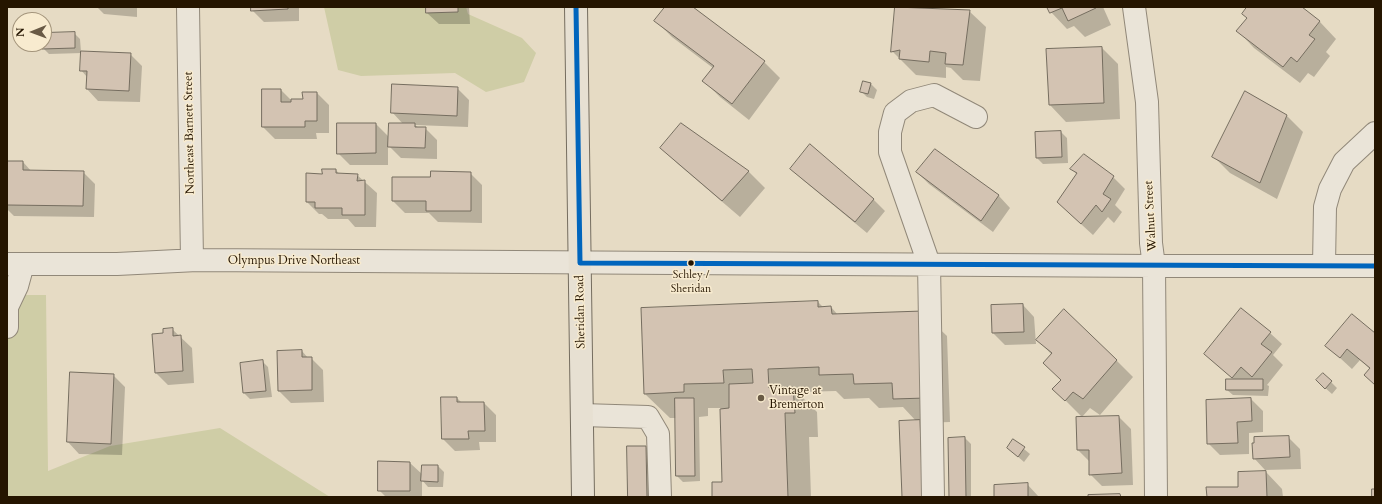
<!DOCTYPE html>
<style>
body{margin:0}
#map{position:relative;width:1382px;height:504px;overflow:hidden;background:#e6dbc4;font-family:Cardo,serif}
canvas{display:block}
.frame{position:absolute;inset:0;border:8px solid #251500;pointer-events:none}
.north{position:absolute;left:12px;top:12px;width:40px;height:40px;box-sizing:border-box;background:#f8ebcf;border:1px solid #a4957c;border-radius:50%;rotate:269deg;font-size:11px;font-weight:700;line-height:16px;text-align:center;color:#251500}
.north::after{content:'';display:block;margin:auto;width:14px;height:18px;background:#695a45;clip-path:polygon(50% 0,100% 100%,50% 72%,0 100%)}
</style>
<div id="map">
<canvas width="1382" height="504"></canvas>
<div class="frame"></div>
<div class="north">N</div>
</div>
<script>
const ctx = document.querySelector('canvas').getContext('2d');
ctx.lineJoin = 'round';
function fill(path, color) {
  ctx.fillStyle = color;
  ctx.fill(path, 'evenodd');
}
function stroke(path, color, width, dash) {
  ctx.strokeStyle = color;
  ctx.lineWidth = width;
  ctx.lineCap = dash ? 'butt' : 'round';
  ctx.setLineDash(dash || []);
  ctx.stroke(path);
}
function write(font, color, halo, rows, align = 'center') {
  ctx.font = font + ' Cardo,serif';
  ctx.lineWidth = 3;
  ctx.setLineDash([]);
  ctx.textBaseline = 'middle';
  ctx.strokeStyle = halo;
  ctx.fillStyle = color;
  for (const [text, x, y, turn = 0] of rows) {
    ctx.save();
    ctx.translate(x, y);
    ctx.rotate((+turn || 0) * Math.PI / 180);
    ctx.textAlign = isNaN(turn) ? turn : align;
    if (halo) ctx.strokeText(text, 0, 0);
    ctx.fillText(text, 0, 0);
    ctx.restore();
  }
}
const green = new Path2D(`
 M324,7H466L468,14L522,38L536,53L524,82L486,92L455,73L361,76L338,70Z
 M7,295H46L48,471L110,446L220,428L330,497H7Z`);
const shadow = new Path2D(`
 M97,7H137V17L104,14Z
 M252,7H299V21L264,22L252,10Z
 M427,7H469L470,24H439L427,13Z
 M666,7H691L764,62L780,78L749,120L720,97L704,81L713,68L672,37L656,21Z
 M1048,7H1103L1111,25L1085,37L1074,26L1067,29L1051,12Z
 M1249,7H1300L1320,22L1336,39L1326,52L1330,56L1314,77L1308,73L1300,83L1254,48L1238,31L1248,19Z
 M969,11L986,27L980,81L963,80L951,68L946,67V78L916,75L892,51Z
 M74,33L80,39L81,52L130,54L142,66L140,102L98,101L87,89V77L81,70L82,53L49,54L43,48L44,34Z
 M1102,48L1118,64L1120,119L1066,122L1050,105Z
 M871,84L877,90L874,99L867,97L861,91Z
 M457,88L469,100L468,127L415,125L419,128H425L437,140V159L401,158L388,145V165H350L338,153L376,124L388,136V145H389L403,124L392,112Z
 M281,90L291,100H304L317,93L329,105V133H316L317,139H275L263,127Z
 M1287,116L1303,132L1277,199L1230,173L1214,157Z
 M1061,132L1067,138L1068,163L1043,164L1037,158L1036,133Z
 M661,148L748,171L765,188L740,217L678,164Z
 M935,150L999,196L1010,208L993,232L929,184L917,172Z
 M7,162H23L32,172H83L95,184L94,217L14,216L7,209Z
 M791,169L873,199L885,211L867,233L803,180Z
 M1072,169L1113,177L1125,189L1115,205L1122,212L1114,223L1108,217L1093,235L1070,214L1077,175Z
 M336,170L340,175H357L377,193L376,227H355L348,219H328L322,214H319L307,202Z
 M470,173L482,185V223L438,222L429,213H405L393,201L431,178Z
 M818,302L824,308L831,307L838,315L922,312L947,336L950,422L921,423L928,497H903L916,421L903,407L879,408L869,398L844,399L836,391L797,392L817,412L818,437H809L811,497H713L723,483L721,408H708V416L699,417L700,481L683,482L677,476L676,418H670L645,394Z
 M1023,305L1034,317L1036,344L1005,345L993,333L992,306Z
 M172,329L192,348L194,383L168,385L156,373L154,335L164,334Z
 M1270,333L1282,344L1273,355L1283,365L1267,385L1269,386L1268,396L1233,395L1227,390L1234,380L1205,354Z
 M1375,335V385L1365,375L1370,369L1360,360L1352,369L1327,346Z
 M1038,340L1116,360L1133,377L1100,415L1090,408L1082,417L1054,389L1062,380L1052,355Z
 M302,351L308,358H311L323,370L324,402L291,403L279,391Z
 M262,361L268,367L272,397L250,399L244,393L241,364Z
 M1323,374L1337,388L1332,394L1323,386Z
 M113,375L125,387L122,455L79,454L68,442Z
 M457,398L462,403H484L496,415V442H479L480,450L455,451L443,439Z
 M1251,399L1263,411V432L1249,433V454L1220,455L1208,443Z
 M1119,417L1131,429L1133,485L1102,486L1090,474V462L1078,450L1077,418Z
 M1288,437L1300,449L1301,469L1265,470L1254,458Z
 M965,438L971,444V497H950Z
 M1013,440L1030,454L1024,462L1008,448Z
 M646,447L652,453V497H629Z
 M410,463L423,475L438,466L444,472L443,487H428L422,480V497H386L379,490Z
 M1266,472L1282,489L1283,497H1208L1239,488Z
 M1027,484L1039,497H995Z`);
const building = new Path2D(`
 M251,7H288V9L251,11Z
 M426,7H458V12L426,13Z
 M665,7H693L765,61L732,104L702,81L714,66L654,21Z
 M895,7L970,10L963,65L945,64L946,53L930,51L929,62L899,59L900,50L891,52Z
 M1047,7H1095L1096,8L1068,21L1062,8L1050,13Z
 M1247,7H1302L1320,21L1309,35L1315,39L1297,62L1291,57L1283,67L1236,31L1247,18L1242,14Z
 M75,32V48L42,49V44H44V33Z
 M1102,47L1104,103L1049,105L1046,49Z
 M81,51L131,53L129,91L86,89L87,71H80Z
 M863,81L871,83L868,94L860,92Z
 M392,84L458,87L457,116L391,113Z
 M262,89H281V102H291V99H303L302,92H317V121H305V127H262Z
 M1245,91L1287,115L1260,183L1212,157Z
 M337,123H376V153L337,154Z
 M389,123H415V127H426L425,148L388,147Z
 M681,123L749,171L722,201L660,148Z
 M1061,131L1062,157L1036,158L1035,132Z
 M810,144L874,199L855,222L790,169Z
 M935,149L999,195L981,221L916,172Z
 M1084,154L1114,176L1103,194L1111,199L1102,212L1096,205L1081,224L1057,202L1077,173L1070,169Z
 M7,161H23V170L84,171L83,206L7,205Z
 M322,169H336V173L358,174L357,181L365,180V215H342V208H315V202H306V173L322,174Z
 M431,171L471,172V211H426V201H392V177H430Z
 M818,301V307L831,306L832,314L923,311L926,398L893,399L892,383L854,384L853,374L819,375V367L768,369L769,388L793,387L795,413H785L788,497H712V482H722L720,409L729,408V384L753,383L752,369L723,370L724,383L684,384V392L644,394L641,308Z
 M1023,304L1024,332L992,333L991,305Z
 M1241,308L1271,332L1261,344L1272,352L1252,377L1241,367L1232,378L1204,354Z
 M1064,309L1117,360L1083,399L1073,392L1065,401L1052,389L1061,380L1043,363L1052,353L1036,340Z
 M1352,314L1375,333V385L1364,375L1370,368L1347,349L1340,358L1325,346Z
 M173,328V336L181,335L183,371L155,373L152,334L163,333V329Z
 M302,350V357H312V390L278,391L277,351Z
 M263,360L266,391L243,393L240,363Z
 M70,372L114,374L111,444L67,442Z
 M1323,373L1332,381L1325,389L1316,380Z
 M1226,379H1263V390H1226Z
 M441,397H457V402H484L485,431H468L469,439H442Z
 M675,398H694L695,476H676Z
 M1251,398L1252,421L1237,422L1238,443L1207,444L1206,400Z
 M1119,416L1122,473L1089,475V450H1077L1076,417Z
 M920,420L923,497H902L899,421Z
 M1289,436L1290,457L1253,459L1252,443H1254V437Z
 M965,437L966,497H949L948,438Z
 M1013,439L1025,447L1018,457L1007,448Z
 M627,446H646L647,497H628Z
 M378,461L410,462V491H378Z
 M422,465H438V482L421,481Z
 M1266,471L1267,497H1207L1206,487H1238V472Z
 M1028,483V497H994V485Z
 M1372,489H1375V497H1372Z
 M1120,494L1121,497H1071H1088V495Z`);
const minor = new Path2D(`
 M188,7L192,260
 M1134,7L1147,102L1151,243L1154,266L1156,497
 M7,264H117L197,260L1154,266H1375
 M1324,265L1325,207L1330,189L1344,162L1375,133
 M7,307L17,286L23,264
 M7,327V306
 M582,415L648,417L658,434L660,497
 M933,497L929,264L890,152V132L895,113L911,101L934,95L976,117`);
const major = new Path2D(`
 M576,7L583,497`);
const bus1 = new Path2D(`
 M576,7L580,263L1375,266`);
const markers = [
 [691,263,3.5,"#251500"],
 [761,398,4,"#695a45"]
];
const busNames = [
 ["Schley /",691,275],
 ["Sheridan",691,289]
];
const streetNames = [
 ["Northeast Barnett Street",190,133,-91],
 ["Walnut Street",1151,216,-93],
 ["Olympus Drive Northeast",294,261],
 ["Sheridan Road",581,312,-91]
];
const poiNames = [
 ["Vintage at",769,391],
 ["Bremerton",769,405]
];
fill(green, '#cfcda6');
fill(shadow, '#0003');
fill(building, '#d3c3b2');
stroke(building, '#756d5f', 1);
stroke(minor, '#918879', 24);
stroke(major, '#756d5f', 24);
stroke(minor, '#eae4d8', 22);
stroke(major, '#e7e0d2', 22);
stroke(bus1, '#0065bd', 5);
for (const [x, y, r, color] of markers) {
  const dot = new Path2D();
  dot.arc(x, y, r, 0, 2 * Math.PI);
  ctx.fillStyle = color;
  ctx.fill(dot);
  stroke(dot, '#f8ebcf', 1.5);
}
write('11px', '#251500', '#f8ebcf', busNames);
write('12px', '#251500', '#f8ebcf', streetNames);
write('12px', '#251500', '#f8ebcf', poiNames, 'left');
</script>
